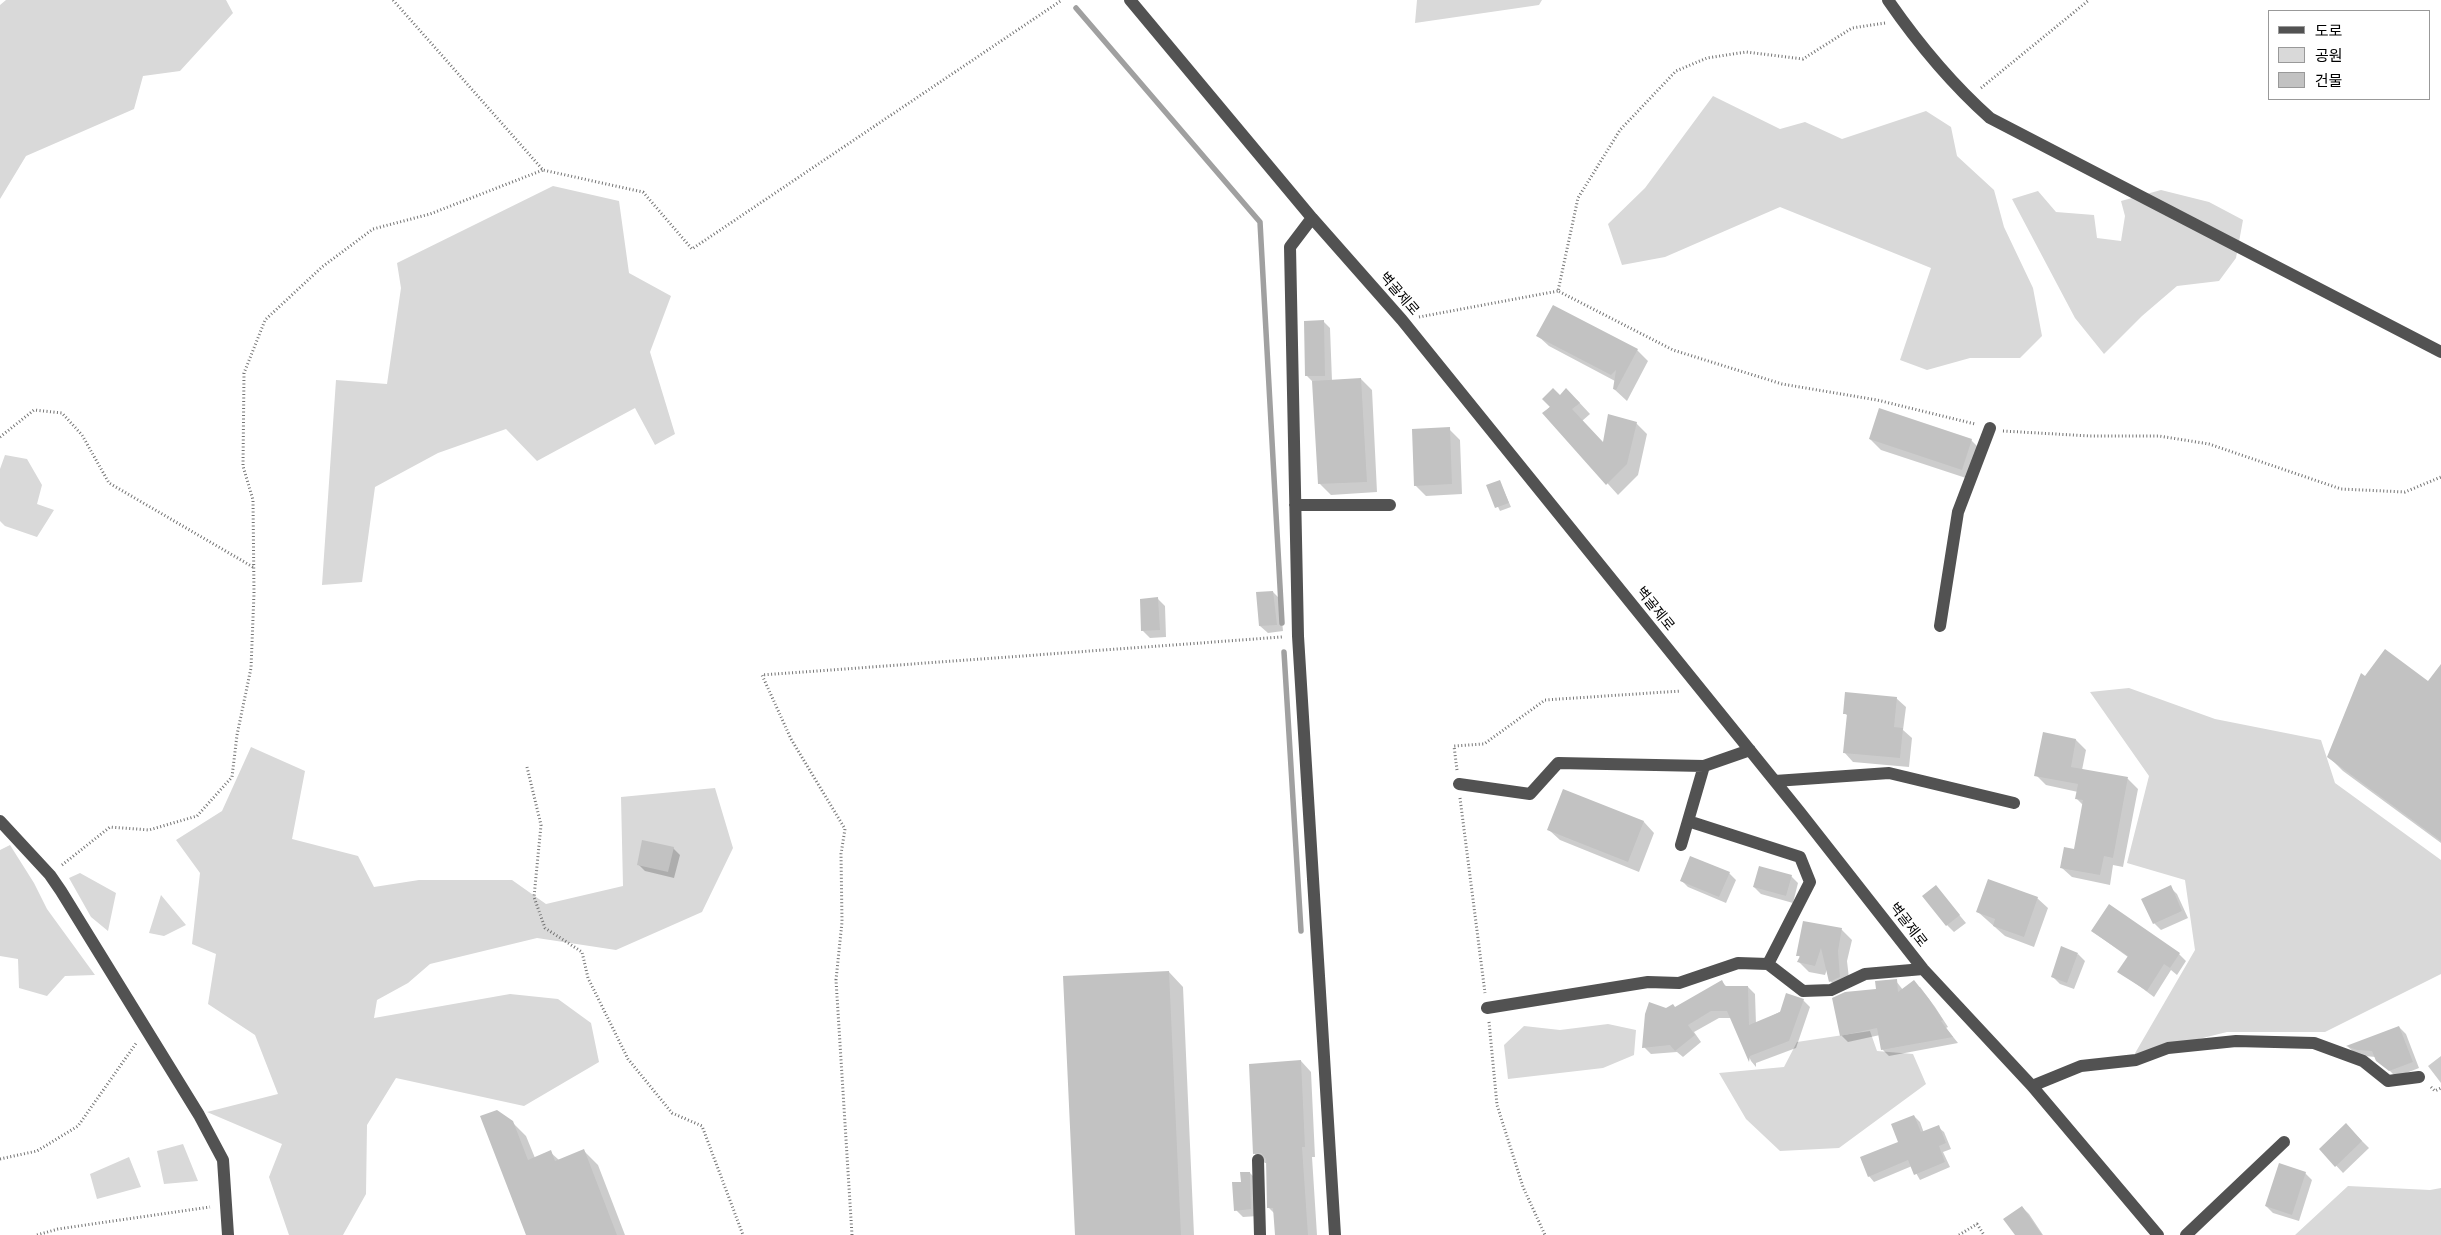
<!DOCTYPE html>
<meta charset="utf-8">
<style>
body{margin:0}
#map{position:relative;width:2441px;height:1235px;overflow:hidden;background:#fff;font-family:"IBM Plex Sans","Noto Sans KR",sans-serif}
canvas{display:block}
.legend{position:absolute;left:2268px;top:10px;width:162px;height:90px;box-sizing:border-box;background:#fff;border:1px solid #999;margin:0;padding:6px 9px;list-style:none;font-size:15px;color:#000}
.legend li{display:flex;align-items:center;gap:10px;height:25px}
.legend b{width:25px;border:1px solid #999}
</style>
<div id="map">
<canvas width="2441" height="1235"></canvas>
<ul class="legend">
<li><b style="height:6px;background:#525252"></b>도로</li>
<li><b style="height:14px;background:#d9d9d9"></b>공원</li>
<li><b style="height:14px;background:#c2c2c2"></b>건물</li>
</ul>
</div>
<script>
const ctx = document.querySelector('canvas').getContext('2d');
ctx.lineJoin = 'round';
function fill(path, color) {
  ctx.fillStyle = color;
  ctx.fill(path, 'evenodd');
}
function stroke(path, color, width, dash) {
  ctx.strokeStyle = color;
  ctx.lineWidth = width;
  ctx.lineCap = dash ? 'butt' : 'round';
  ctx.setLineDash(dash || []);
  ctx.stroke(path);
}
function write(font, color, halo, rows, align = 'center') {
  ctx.font = font + ' "IBM Plex Sans","Noto Sans KR",sans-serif';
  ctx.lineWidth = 4;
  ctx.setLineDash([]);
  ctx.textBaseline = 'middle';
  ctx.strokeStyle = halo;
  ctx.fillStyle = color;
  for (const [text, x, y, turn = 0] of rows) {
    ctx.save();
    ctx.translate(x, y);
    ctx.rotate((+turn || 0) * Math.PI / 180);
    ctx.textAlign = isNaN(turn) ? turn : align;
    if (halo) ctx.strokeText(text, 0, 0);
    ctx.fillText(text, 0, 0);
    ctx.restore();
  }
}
const green = new Path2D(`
 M6,0H226L233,13L180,71L143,76L134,109L26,156L0,199V5Z
 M1417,0H1542L1539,5L1415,23Z
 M1713,96L1780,129L1805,122L1842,139L1926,111L1951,127L1957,156L1994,190L2004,227L2033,288L2042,336L2020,358H1970L1927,370L1900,360L1931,268L1780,207L1665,257L1622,265L1608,224L1645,188Z
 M553,186L619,201L629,273L671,296L650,352L675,434L655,445L635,408L537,461L506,429L438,453L375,487L362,582L322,585L336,380L387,384L401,288L397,263Z
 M2161,190L2209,202L2243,220L2236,258L2219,281L2177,286L2142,316L2104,354L2075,318L2012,199L2038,191L2056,212L2094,215L2097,238L2121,241L2125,216L2121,201Z
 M5,455L27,459L42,485L37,504L54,510L37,537L5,526L0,521V469Z
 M2129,688L2215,719L2321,740L2335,783L2441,860V974L2325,1032H2227L2134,1055L2195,950L2185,880L2127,863L2149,776L2090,692Z
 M251,747L305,771L292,839L358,856L374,887L419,880H512L546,904L623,886L621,797L715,788L733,848L702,912L616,950L537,938L430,964L408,983L377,1000L374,1018L510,994L558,999L591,1023L599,1062L524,1106L396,1078L367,1125L366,1194L343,1235H289L269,1177L282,1144L207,1112L278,1094L255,1035L208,1004L216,954L192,944L200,873L176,840L222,811Z
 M10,845L34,883L47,909L95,975L65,976L47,996L19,988L18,959L0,956V850Z
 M80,873L116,893L108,931L91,917L69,878Z
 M161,895L186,925L164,936L149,933Z
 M1608,1024L1636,1030L1634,1055L1603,1068L1508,1079L1504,1045L1524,1026L1560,1030Z
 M1870,1031L1877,1051L1913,1054L1926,1084L1839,1148L1780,1151L1746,1119L1719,1073L1784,1067L1797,1042Z
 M183,1144L198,1181L164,1184L157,1151Z
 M129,1157L141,1187L97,1199L90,1174Z
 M2348,1186L2430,1190L2441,1188V1235H2295Z`);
const shadow = new Path2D(`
 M1553,306L1637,350L1648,361L1627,401L1614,389L1615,381L1549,346L1538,336Z
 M1323,321L1330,328L1332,381L1361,379L1372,390L1377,492L1331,495L1320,484L1314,383L1307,376Z
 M1560,396L1577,400L1590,414L1582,421L1604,444L1636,423L1647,434L1638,475L1618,495L1544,413Z
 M1449,429L1460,440L1462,494L1426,496L1415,485Z
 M1870,439L1971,440L1982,451L1972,480L1881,450Z
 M1500,482L1511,507L1500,511L1488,486Z
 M1273,592L1280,599L1283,631L1268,633L1260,626Z
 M1158,599L1165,606L1166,637L1150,638L1143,631Z
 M2441,666V843L2343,771L2329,757L2365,678L2429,682Z
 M1896,698L1906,707L1903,730L1912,738L1909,767L1853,762L1844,752L1848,716L1844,713Z
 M2044,734L2076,740L2086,750L2082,770L2128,779L2138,789L2123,867L2113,865L2110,885L2072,877L2062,868L2075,851L2083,805L2076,798L2078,792L2046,785L2036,775Z
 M1564,791L1644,822L1654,833L1639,872L1560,840L1549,830Z
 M673,848L680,855L674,878L645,871L638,864Z
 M1729,873L1736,880L1726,903L1688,887L1681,880Z
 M1791,876L1798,883L1793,903L1761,894L1754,887Z
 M1936,887L1966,923L1954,932L1947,925Z
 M2170,887L2177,894L2188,918L2161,930L2154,923Z
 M2037,898L2048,908L2034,947L2005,936L1978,912Z
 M1804,922L1842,930L1852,940L1847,961L1850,987L1840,991L1830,981L1827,969L1825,975L1809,972L1799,962L1801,958L1798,955Z
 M2092,931L2179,954L2186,961L2177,975L2171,970L2154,997L2119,971L2128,957Z
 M2078,954L2085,961L2074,989L2060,984L2053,977Z
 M1169,972L1183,987L1194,1235H1076Z
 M1896,981L1903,990L1920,987L1935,1007L1948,1027L1946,1028L1958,1043L1889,1056L1882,1049L1880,1035L1848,1042L1841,1035L1877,990Z
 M1722,982L1727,987H1748L1755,994L1756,1024L1803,1000L1810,1007L1796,1048L1756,1063V1067L1751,1061L1732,1018H1719L1694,1032L1701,1042L1683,1057L1677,1052L1651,1054L1644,1047L1667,1010L1675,1008Z
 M2399,1027L2406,1034L2419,1068L2396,1077L2376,1057L2364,1056L2354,1052L2348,1047Z
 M2441,1056V1083L2428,1066Z
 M1301,1061L1311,1072L1315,1157H1312L1317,1235H1276L1275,1214L1269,1208L1267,1163H1265L1254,1153Z
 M1914,1116L1920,1122L1924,1133L1938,1127L1944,1132L1951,1149L1943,1152L1950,1167L1920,1180L1912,1166L1874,1182L1869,1176L1900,1142Z
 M512,1122L526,1136L535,1158L550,1152L559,1160L584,1151L598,1165L625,1235H527Z
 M2346,1125L2369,1148L2343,1173L2321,1149Z
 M1250,1173L1257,1180L1258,1216L1243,1217L1236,1210L1242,1183Z
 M2305,1173L2312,1180L2299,1221L2273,1213L2266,1206Z
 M2022,1207L2029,1214L2043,1235H2016Z`);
const stream = new Path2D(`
 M1076,8L1260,222L1282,623
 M1284,652L1301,931`);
const building = new Path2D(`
 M1553,305L1638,349L1616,390L1613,389L1616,370L1611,375L1536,336Z
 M1324,320L1325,376H1305L1304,321Z
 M1361,378L1367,482L1318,484L1312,381Z
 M1553,388L1560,395L1566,388L1580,403L1572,409L1603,442L1608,414L1637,422L1627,464L1606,485L1542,413L1550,407L1542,399Z
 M1879,408L1972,439L1962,470L1869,439Z
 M1450,427L1452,484L1414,486L1412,429Z
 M1500,480L1509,503L1495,508L1486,485Z
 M1273,591L1277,625L1259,626L1256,592Z
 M1158,597L1160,630L1141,631L1140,599Z
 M2385,649L2428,681L2441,664V841L2327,757L2361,673L2365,676Z
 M1845,692L1897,697L1894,727L1903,728L1900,758L1843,753L1847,714H1843Z
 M2043,732L2076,739L2071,767L2128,777L2113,858L2104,856L2100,875L2060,868L2064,847L2074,849L2083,800L2075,799L2078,784L2034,776Z
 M1563,789L1644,821L1628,862L1547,830Z
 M642,840L674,847L668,872L637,865Z
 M1690,856L1730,872L1719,897L1680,881Z
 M1759,866L1792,875L1786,896L1753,887Z
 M1988,879L2038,897L2024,937L1993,926L1995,919L1976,912Z
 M1936,885L1960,915L1946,926L1922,896Z
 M2171,885L2182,911L2153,924L2141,899Z
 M2109,904L2180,953L2170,968L2164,964L2147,991L2117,972L2128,956L2091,931Z
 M1803,921L1842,928L1838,951L1840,977L1829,982L1821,948L1815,966L1797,962L1800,956H1796Z
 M2061,946L2078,953L2067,983L2051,977Z
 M1169,971L1181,1235H1075L1063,976Z
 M1897,979L1898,992L1914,980L1929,999L1943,1020L1941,1021L1953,1037L1881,1050L1877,1028L1840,1036L1832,998L1845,992L1876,989L1875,981Z
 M1722,980L1725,986H1748L1749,1025L1780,1012L1786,993L1804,999L1789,1041L1750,1056L1749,1062L1727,1011H1711L1688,1025L1695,1035L1675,1051L1670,1045L1642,1048L1645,1014L1649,1002L1666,1008L1673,1004L1675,1007Z
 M2399,1026L2413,1062L2389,1071L2376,1061L2372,1051L2357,1050L2346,1046Z
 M1301,1060L1305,1147H1302L1308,1235H1275L1273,1208H1267L1266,1159L1261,1153L1253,1154L1249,1064Z
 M497,1110L513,1121L528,1160L551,1150L555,1161L584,1149L617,1235H526L480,1116Z
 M1914,1115L1921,1132L1939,1125L1946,1143L1939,1146L1945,1162L1914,1175L1908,1160L1868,1177L1860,1157L1898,1142L1891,1124Z
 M2346,1123L2362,1141L2335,1167L2319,1149Z
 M2279,1163L2306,1172L2292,1215L2265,1206Z
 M1240,1172H1250L1251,1209L1234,1211L1232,1182H1241Z
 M2022,1206L2042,1235H2015L2003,1219Z`);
const path = new Path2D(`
 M393,0L543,170L643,192L692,249L1062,0
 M1885,23L1852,28L1803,59L1746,52L1707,58L1676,71L1620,130L1578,198L1558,291L1673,350L1782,384L1877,400L1975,424
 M1981,88L2089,0
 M1419,317L1558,291
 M2003,431L2090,436H2159L2209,444L2341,489L2405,492L2441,477
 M0,437L34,410L62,413L82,435L109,483L253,567
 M527,767L541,825L534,897L545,928L582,952L588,978L628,1059L672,1113L702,1126L743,1235
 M1457,770L1454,746L1484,744L1545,700L1681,691
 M1460,798L1485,993
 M62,865L110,827L149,830L197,816L232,777L237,735L251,668L254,593L253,500L243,466L244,373L265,320L322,267L373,229L430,214L543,170
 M1489,1022L1497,1105L1523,1187L1545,1235
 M2431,1087L2435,1091L2441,1088
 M0,1159L37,1151L78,1126L137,1042
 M37,1235L58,1229L210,1207
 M852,1235L836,980L842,922L841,854L845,829L791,739L762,675L1282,637
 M1959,1235L1977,1224L1984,1235`);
const minor = new Path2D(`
 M1130,0L1312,218L1402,320L1799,811L1923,969L2032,1086L2158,1235
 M1888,0C1917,42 1952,84 1990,118L2441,352
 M1312,218L1290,247L1298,636L1335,1235
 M1295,505H1390
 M1940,626L1958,512L1990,428
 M1775,781L1889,773L2014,803
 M1459,784L1530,794L1558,763L1704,766
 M0,821L50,875L61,891L199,1115L223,1160L228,1235
 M1688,821L1800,857L1810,882L1768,964
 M1681,845L1704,766L1750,750
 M1487,1008L1648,982L1679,983L1738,963L1768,964L1803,991L1831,990L1865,974L1923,969
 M2032,1086L2081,1066L2136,1060L2168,1048L2236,1041L2314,1043L2363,1061L2388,1081L2419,1077
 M1258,1160L1260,1235
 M2186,1235L2284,1142`);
const streetNames = [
 ["벽골제로",1399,294,49],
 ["벽골제로",1655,609,51],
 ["벽골제로",1908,925,52]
];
fill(green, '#d9d9d9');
fill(shadow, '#0003');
stroke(stream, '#a0a0a0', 5.5);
fill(building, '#c2c2c2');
stroke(path, '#747474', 3, [1, 2.5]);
stroke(minor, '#525252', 12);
write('14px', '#000', '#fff', streetNames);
</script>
